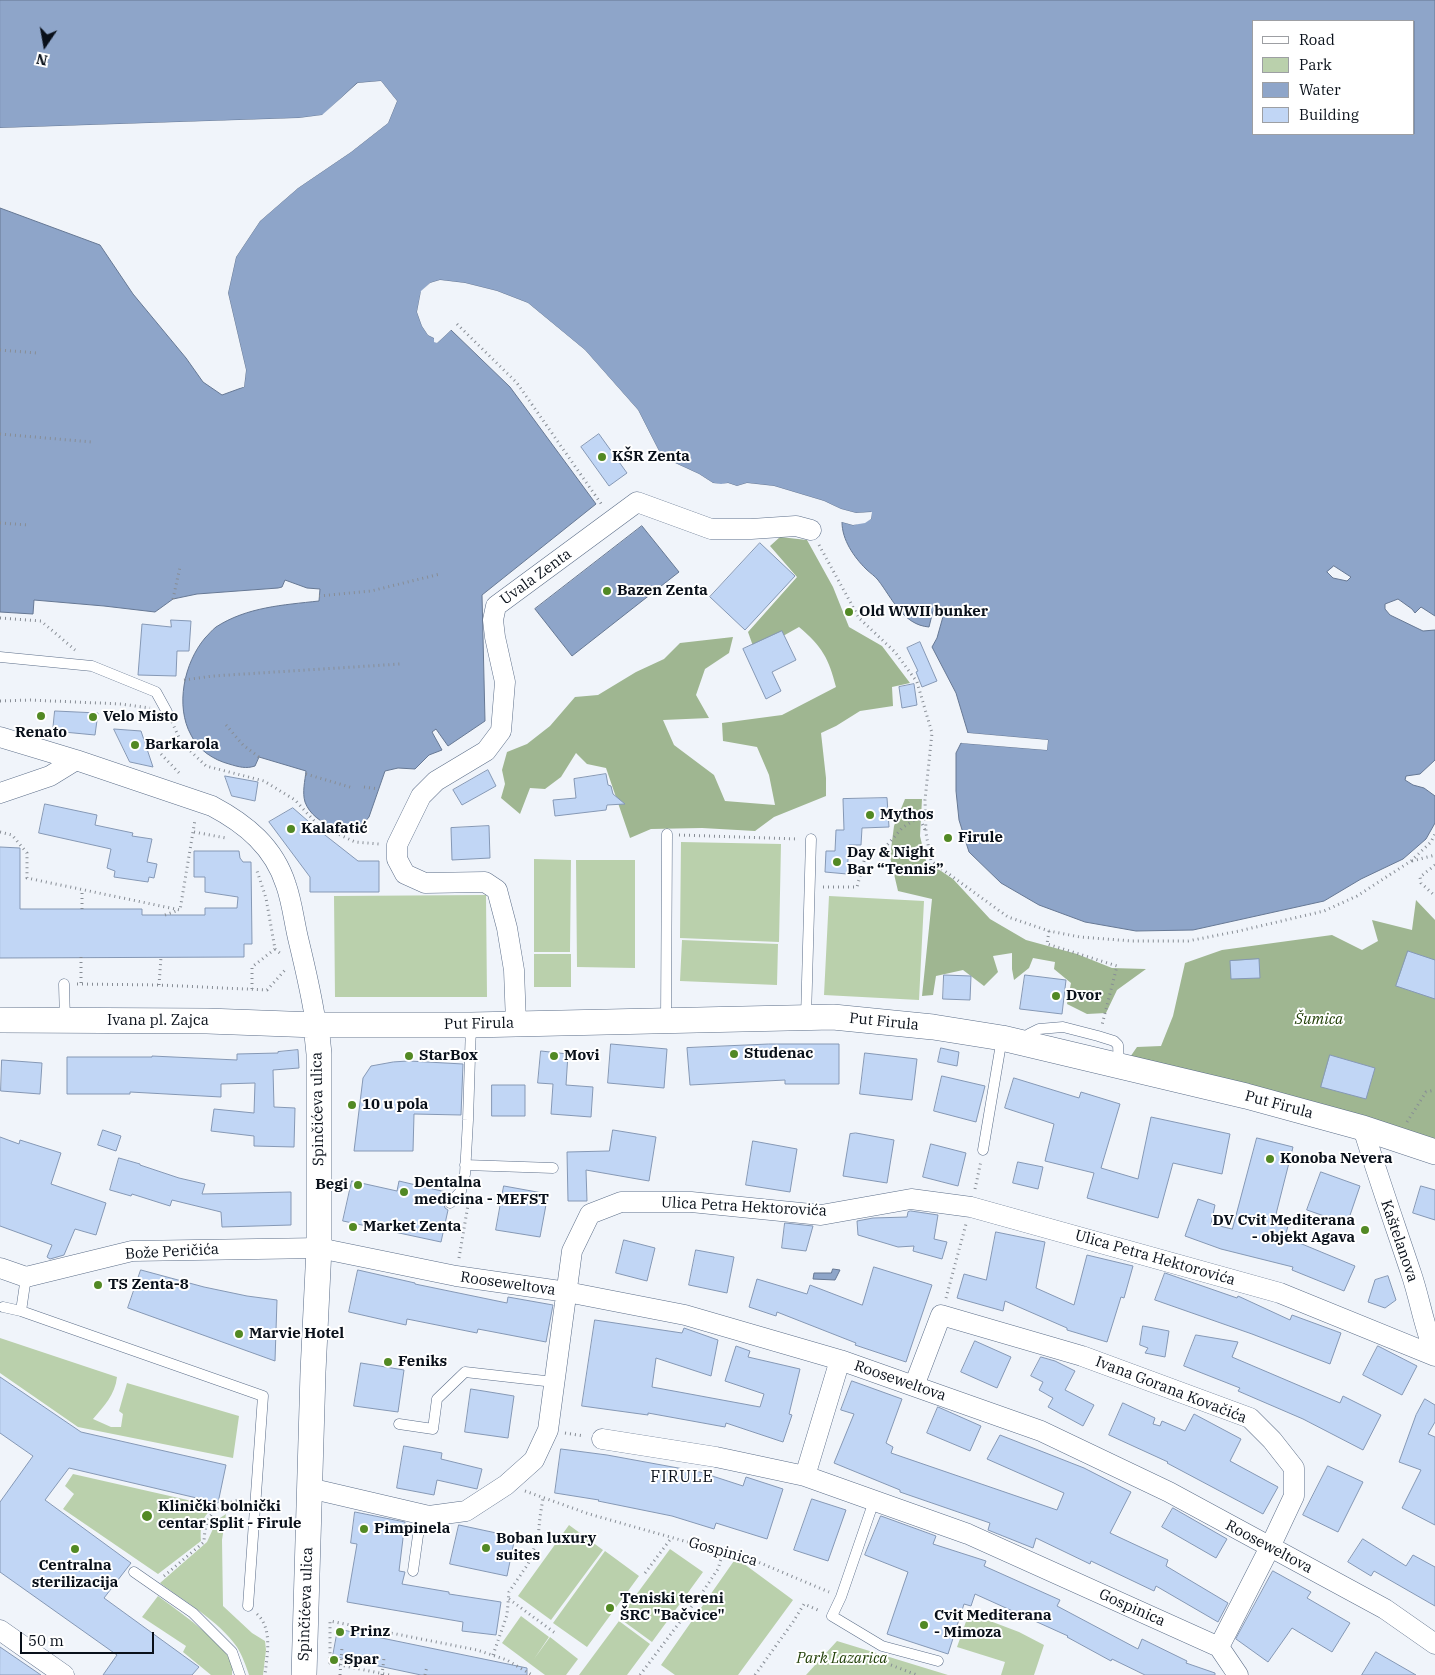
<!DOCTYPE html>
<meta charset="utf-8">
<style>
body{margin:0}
#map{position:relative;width:1435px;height:1675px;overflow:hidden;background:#f0f4fa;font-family:"IBM Plex Serif",serif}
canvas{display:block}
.legend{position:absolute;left:1252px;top:20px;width:162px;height:115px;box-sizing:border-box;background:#fff;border:1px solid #9d9fa3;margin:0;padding:6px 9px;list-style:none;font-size:15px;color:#09101a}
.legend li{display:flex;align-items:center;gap:10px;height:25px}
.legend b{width:25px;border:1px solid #9d9fa3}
.north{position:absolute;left:20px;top:20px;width:50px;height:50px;-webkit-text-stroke:4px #fff;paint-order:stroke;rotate:192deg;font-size:14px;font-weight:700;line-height:20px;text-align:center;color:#09101a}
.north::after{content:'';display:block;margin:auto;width:18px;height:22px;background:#09101a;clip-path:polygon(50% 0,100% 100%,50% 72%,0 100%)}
.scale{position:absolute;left:20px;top:1632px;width:134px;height:22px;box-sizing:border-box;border:2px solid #09101a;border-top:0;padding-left:6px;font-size:15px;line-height:18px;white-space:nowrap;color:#09101a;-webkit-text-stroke:4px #fff;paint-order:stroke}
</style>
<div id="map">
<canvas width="1435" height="1675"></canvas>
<ul class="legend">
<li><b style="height:6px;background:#fff"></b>Road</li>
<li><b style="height:14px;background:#bad0ac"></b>Park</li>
<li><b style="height:14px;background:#8ea5c9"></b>Water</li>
<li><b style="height:14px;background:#c1d6f5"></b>Building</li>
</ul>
<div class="north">N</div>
<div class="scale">50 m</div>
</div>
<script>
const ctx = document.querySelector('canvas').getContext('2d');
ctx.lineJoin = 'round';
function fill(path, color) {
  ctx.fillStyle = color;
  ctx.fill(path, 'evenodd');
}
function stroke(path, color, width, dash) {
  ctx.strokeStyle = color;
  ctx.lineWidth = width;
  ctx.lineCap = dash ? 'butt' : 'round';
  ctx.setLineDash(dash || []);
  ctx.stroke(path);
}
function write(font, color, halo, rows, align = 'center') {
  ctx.font = font + ' "IBM Plex Serif",serif';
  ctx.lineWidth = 4;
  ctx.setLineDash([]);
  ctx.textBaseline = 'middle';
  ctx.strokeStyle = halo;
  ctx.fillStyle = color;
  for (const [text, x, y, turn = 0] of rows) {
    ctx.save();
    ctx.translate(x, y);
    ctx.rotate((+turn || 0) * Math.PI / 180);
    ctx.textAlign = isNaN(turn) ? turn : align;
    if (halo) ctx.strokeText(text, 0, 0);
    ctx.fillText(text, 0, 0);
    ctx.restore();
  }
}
const green = new Path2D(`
 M681,842L781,844L779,942L680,938Z
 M534,859L571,860L570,952H534Z
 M576,860H635V968L577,967Z
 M486,895L487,997H335L334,896Z
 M829,896L924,901L919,1000L824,995Z
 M682,940L778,944L777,985L680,981Z
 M534,954H571V987H534Z
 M0,1338L117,1377C115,1395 104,1406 93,1419L111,1427H121L123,1414L119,1411L127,1383L239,1416L233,1458L78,1427L0,1373Z
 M73,1474L214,1506C202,1518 200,1524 201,1541L158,1574L63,1509L74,1494L65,1486Z
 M226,1514L222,1540L223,1606L252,1633L265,1641L266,1650L263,1675H249C246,1666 242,1655 237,1647C218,1620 185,1602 160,1583L207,1542L217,1520Z
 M569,1525L603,1550L551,1620L518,1596Z
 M670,1549L703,1572L652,1642L619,1618Z
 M605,1551L639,1576L587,1647L553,1623Z
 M736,1558L793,1600L738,1675H675L661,1665Z
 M158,1596C178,1611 222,1641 232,1663C233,1666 232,1671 232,1675H211L183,1652L186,1646L142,1617Z
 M969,1613L1019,1632L1044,1645L1034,1675H1001L1005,1662L957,1647Z
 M521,1616L549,1637L534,1659L550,1637L578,1659L566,1675H545L502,1643Z
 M619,1621L650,1644L627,1675H579Z
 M837,1641L948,1675H806Z`);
const forest = new Path2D(`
 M780,537L807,540L833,587L849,627L882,646L910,683L892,687L893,706L860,711L836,726L821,733L826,778V796L774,817L755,831L702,828L651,829L630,838L606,768L587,764L576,753L561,777L545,789L530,788L520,814L501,798L505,784L502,770L507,752L527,744L550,726L575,697L598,695L636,672L664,659L680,643L733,637L729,653L705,669L696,695L709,718L663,720L674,745L714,775L725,801L775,805L769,775L757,747L723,741L722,723L782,715L836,687C829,659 822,646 799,627L783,636L753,646L748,632L797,577L770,546Z
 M905,799H922L920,836L926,861L953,879L990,919L1026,940L1077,954L1112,968L1146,969L1117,990L1106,1013L1087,1014L1067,1004L1071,983L1054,969L1055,962L1033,958L1029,968L1014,980L1012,969V953L993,956L998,972L984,986L963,970L936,976L933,995L922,996L932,899L898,891L890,857L894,826Z
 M1416,900L1435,920V1141L1128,1060L1137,1047L1161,1046L1173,1016L1185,963L1222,950L1332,935L1362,950L1378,941L1372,920L1412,930Z`);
const water = new Path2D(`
 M0,0H1435V616L1421,607L1415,613L1412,609L1398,599L1385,604V609L1390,615L1423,631L1435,630V760L1420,774L1406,776L1405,780L1413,785L1424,788L1435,796V823L1426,839L1403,859L1361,879L1324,901L1193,930L1136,931L1085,922L1039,905L1001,883L969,852L959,820L956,791V753L961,743L1047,750L1048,740L968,733L956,693L932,647L937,638L944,613L939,608L933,611L929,627C903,625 892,598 878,580C875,576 870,573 866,569C854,557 842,540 842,522L853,525L871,519V512L856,513L841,509L824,501L774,486L747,483L737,486L728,483L721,485L713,483L699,474L662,457L638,410L585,350L528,303L497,291L465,283L440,280L430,283L421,292L417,312L422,326L428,335L434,338L437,343L451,330L510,387L596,504L482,595L485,721L448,746L436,729L432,732L442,750L429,755L415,769L398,768L385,771L369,817C353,840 313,825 305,802C302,792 305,781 306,771L259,757L255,766C246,769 239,767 229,764C214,760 198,750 191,735C175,706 184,663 205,638C209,634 212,630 216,627C247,607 283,605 319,601L320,589L307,588L285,580L282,587L278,588L197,594L173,599L155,612L104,606L34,600L33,614L0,612V208L100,245L133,294L186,358L203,382L222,395L244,387L246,370L228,293L236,257L260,221L298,188L351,152L388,123L397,101L381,81L357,83L323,115L299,118L0,128ZM1254,21H1414V134H1254ZM1334,566L1351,577L1347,581L1333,578L1327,572Z
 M642,526L679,572L572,656L535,609Z
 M833,1269L840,1270L835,1280L813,1279L814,1273H831Z`);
const pier = new Path2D(`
 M381,81L397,101L388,123L351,152L298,188L260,221L236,257L228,293L246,370L244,387L234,388L242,385L243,371L225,293L233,256L258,219L296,186L349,150L386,121L394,102L380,83L359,86L323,118L299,120L0,130V128L299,118L322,115L358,83Z
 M440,280L465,283L497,291L528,303L585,350L638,410L662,457L699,474L713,483L721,484L728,483L737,486L747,483L774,486L824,501L841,509L856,513L872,512L871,519L865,523L853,525L842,522L840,521L842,520L853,522L864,520L869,518V515H856L840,511L823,504L774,489L747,485L737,488L728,485L721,487L712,486L698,476L661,459L636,412L583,352L527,305L496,293L465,285L441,282L431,286L423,293L420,311L424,324L430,333L436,336V340L449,328L451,330L437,343L434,342V338L428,335L422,326L417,312L421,291L430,283Z
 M968,733L1048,740L1047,750L961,743L963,740L1045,747V742L968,735Z`);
const building = new Path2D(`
 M599,434L627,473L609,486L581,447Z
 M760,543L795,576L745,630L710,597Z
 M171,620L191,621L189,651H177L176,676L138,675L142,624L171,627Z
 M782,631L796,660L772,672L781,691L766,699L743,649Z
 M920,642L937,681L922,687L916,672L918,671L907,648Z
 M914,684L917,705L902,708L899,687Z
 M55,711L98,713L95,735L53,731Z
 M114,729L141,731L153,767L130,762Z
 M488,770L496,786L462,805L453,790Z
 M606,774L608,785L611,786L613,794L625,804L607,805L606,810L555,816L553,800L576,798L574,779Z
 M225,776L258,782L255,801L232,796Z
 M887,798L889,827L862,828L861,845H849L847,874L825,872L826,851H835L836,830H844L843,799Z
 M45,804L97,815L95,825L133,833L132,836L152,839L147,862L157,864L154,878L149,877L148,882L114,877L115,871L107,868L111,849L39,833Z
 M293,808L316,828L358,861H379V892H310V877L269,822Z
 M489,826L490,858L452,860L451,828Z
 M0,847L20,848V909H142V915H205V908H237L238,897L205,892V877H194V851H239L240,858L243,862H251L252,944H244V957L0,958Z
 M1408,951L1435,960V999L1396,986Z
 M1259,959L1260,978L1231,979L1230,961Z
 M944,975L971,976L970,1000L943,999Z
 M1025,975L1066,980L1062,1014L1020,1009Z
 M611,1044L667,1049L664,1088L608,1083Z
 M769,1044H839V1084H785V1080L690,1085L687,1048Z
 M941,1048L959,1052L957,1066L938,1062Z
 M298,1050L299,1068L273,1070L274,1107L295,1108L294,1147L254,1146V1136L211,1131L214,1109L254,1113L255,1083L221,1084V1097L130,1092V1094H67V1057H152V1056L237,1060V1054L278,1053V1052Z
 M541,1051L568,1054L566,1085L593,1087L591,1117L551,1114L553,1084L538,1083Z
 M865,1053L917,1059L912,1100L860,1094Z
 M1330,1055L1375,1068L1366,1099L1321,1087Z
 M2,1060L42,1063L40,1094L1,1091Z
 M409,1061L463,1064L461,1115L414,1114L413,1151H354L363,1078L371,1066L393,1062Z
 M942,1076L985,1086L976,1122L934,1111Z
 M1014,1078L1079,1098L1081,1092L1120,1104L1101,1168L1138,1179L1151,1117L1230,1134L1222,1174L1173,1163L1158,1218L1087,1198L1094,1173L1045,1161L1054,1124L1005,1108Z
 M492,1085H525V1116H492Z
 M103,1130L121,1136L116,1151L98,1145Z
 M613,1130L656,1137L649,1181L586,1170L587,1201H568L567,1152L609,1151Z
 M856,1133L894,1140L887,1183L843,1176L850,1134Z
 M0,1137L19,1144L20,1140L61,1153L51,1184L106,1203L96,1235L75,1229L64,1255L50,1259L47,1257L52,1245L0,1226Z
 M1257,1138L1293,1147L1274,1222L1288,1226L1285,1237L1355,1266L1344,1291L1292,1270L1293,1267L1221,1249L1185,1236L1198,1199L1215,1205L1211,1224L1232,1229Z
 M753,1141L797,1149L790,1192L746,1185Z
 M931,1144L966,1153L958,1186L923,1177Z
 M119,1158L140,1164V1165L179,1178L205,1184L202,1194L291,1192V1225L222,1227L221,1212L172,1200L170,1206L132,1194L131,1196L110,1190Z
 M1018,1162L1043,1167L1038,1189L1013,1183Z
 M1321,1172L1360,1186L1347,1224L1307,1210Z
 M352,1181L397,1191L399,1181L450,1193L443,1202L445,1208L448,1210L441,1242L343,1221Z
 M504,1186L548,1194L540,1237L496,1230Z
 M1421,1186L1435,1190V1220L1413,1213Z
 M911,1211L938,1215L934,1239L947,1242L942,1259L913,1251L914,1246L898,1247L858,1235L857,1221L873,1218L907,1217L908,1212Z
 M785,1223L813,1226L806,1251L782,1248Z
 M996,1232L1045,1242L1036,1288L1074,1305L1087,1255L1133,1266L1124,1298L1121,1297L1107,1342L1067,1330V1328L1005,1301L1003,1311L957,1298L964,1274L986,1280Z
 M624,1240L655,1248L647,1281L616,1273Z
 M696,1250L734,1257L727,1293L689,1285Z
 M874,1267L932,1285L906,1362L855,1345L856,1343L777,1312L776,1316L749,1307L757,1279L807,1294L810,1285L862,1305Z
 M141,1270L204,1287L247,1296L277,1300L275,1361L128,1308Z
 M358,1270L415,1283V1284L507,1303L508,1297L553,1305L546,1342L478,1329L477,1333L407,1319L406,1325L349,1312Z
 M1165,1273L1237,1298L1238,1296L1290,1320L1292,1315L1341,1333L1330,1364L1252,1334L1155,1300Z
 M1388,1276L1396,1300L1385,1308L1368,1302L1375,1280Z
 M595,1320L682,1333L684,1328L718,1340L711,1376L656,1358L652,1387L760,1407L764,1394L725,1381L736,1346L750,1351L748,1357L800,1369L789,1414L792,1415L783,1442L726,1423L725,1427L648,1413V1415L582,1406Z
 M1143,1326L1169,1331L1165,1357L1145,1353L1148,1348L1140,1345Z
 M1196,1335L1238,1342L1232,1357L1340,1403L1343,1396L1381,1415L1363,1450L1303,1419L1238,1391L1240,1388L1184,1366Z
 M975,1341L1011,1357L997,1388L961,1372Z
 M1378,1346L1417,1366L1402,1395L1363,1375Z
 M1041,1357L1055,1361L1075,1371L1065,1390L1094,1405L1083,1426L1048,1407L1053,1398L1039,1390L1043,1382L1031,1376Z
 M361,1363L404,1370L398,1412L354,1406Z
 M0,1377L81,1432L226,1465L218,1503L69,1468L45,1500L131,1563L104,1598L199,1667L192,1675H103L117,1655L0,1572V1502L33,1456L0,1433Z
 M852,1381L902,1399L886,1443L893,1447L891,1453L1057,1510L1064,1493L987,1459L1000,1435L1084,1468L1131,1492L1110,1533L1168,1560L1166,1566L1228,1603L1218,1622L1156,1586L1154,1591L1091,1561L1090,1564L1036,1538L1033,1548L988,1530L990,1523L900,1492V1490L834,1463L854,1414L841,1410Z
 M471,1389L514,1396L508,1438L465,1432Z
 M1425,1399L1435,1405V1422L1428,1434L1435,1437V1525L1402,1508L1421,1470L1399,1462L1416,1415Z
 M1123,1403L1155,1418L1153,1424L1160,1426L1162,1421L1185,1431L1194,1414L1241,1439L1230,1461L1278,1487L1263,1514L1167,1463L1168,1462L1109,1435Z
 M938,1407L981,1426L970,1451L927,1433Z
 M404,1446L442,1453L441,1459L482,1469L477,1489L437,1480L434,1495L397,1488Z
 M561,1449L607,1455L700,1472L743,1486L746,1477L783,1489L767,1539L716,1523L714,1529L672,1516L598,1501L599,1500L555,1493Z
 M1328,1466L1363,1482L1338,1532L1303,1515Z
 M812,1499L846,1510L828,1561L794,1550Z
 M1173,1508L1227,1539L1216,1558L1162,1527Z
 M355,1512L405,1522L399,1571L405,1572L402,1584L449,1592V1594L501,1602L496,1635L462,1631L463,1622L347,1602L357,1544L351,1543Z
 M881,1516L936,1536L933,1544L986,1561L984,1566L1060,1600L1057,1606L1138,1649L1142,1639L1187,1661L1186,1663L1215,1673V1675H1145L1112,1659L1111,1661L1067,1637L1068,1636L975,1594L971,1606L964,1604L948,1654L887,1634L908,1572L865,1555Z
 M459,1525L515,1537L507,1576L450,1564Z
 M1363,1539L1406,1566L1413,1555L1435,1567V1606L1374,1571L1371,1576L1348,1562Z
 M1273,1571L1311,1592L1307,1598L1350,1623L1332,1652L1292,1628L1268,1662L1236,1639Z
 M338,1629L527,1668V1675H421L341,1658L333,1656Z
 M0,1647L41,1675H0Z
 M1376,1652L1416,1675H1362Z`);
const path = new Path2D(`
 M457,324L517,383L602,505
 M0,350L37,353
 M0,434L92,442
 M0,523L29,525
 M819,545L859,618L895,652L917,682L932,733L925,800L926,833L931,861L1008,917L1049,931L1080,937L1132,941H1188L1239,931L1324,911L1357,896L1411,861L1431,842L1435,834
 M319,596L371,591L440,574
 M173,599L180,567
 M0,618L41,621L75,650
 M184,680L213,676L400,664
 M0,701L30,700L121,704L150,708
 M172,722L181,742L206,766L264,781L295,800L317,824L355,842L379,844
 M226,725L243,745L259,757
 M161,754L181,775
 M306,774L353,788
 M364,787L379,789
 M0,832L12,835L27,853V878L180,910L195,820
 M194,832L226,838
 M679,835L798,839
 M881,852L902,828L919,817L925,830
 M1412,861L1435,855
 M1435,865L1420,877L1421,883L1435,896
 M823,887H857L866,854
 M82,909V890
 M165,915L179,910
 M1049,931L1047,944L1117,966L1102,1025
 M275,949L282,955
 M81,957V984
 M77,984L159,985L267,990L286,969
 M159,985L161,957
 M252,989V967L275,949L266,898L256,868
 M1407,1122L1426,1092L1435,1090
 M975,1189L981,1161
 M459,1258L468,1205
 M946,1298L966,1224
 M565,1433L584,1436
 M525,1491L589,1514L758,1562L829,1592
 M645,1573L672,1537
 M164,1576L204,1542C205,1513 216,1505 243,1499
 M509,1599L555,1633
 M257,1614C273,1629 267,1655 265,1675
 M493,1655L507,1615L509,1592L528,1564L538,1538L540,1517L543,1498
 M891,1665L917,1675
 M389,1675L330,1663V1621L477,1650L507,1660L532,1675
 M425,1675L427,1666
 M640,1675L704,1590L718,1569L723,1552
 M755,1675L793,1622L804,1604L820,1611`);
const service = new Path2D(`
 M0,657L92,666L156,692L167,712
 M64,984L65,1021
 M806,1018L811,839
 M666,1021L667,834
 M1022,1040L1029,1034L1039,1029L1063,1027L1098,1036L1114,1041L1118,1045L1119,1065
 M983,1150L1002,1038
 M465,1165L553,1168
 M450,1203L461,1191L465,1174L468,1120L471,1025
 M3,1307L21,1311L263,1396L248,1606
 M21,1311L26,1277
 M399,1424L433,1429L437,1399L465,1372L554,1382
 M874,1501L841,1597L832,1616L882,1646L938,1661
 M413,1571L421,1514
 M134,1572L193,1613L232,1652L240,1675`);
const minor = new Path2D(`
 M0,737L76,760L212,806C246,824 274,847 286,885C292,902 294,921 298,938C305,967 312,996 316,1025
 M0,793L50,776L76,760
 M516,1023L514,970L507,928L497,890L485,882L425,883L405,874L397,859V845L421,796L436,781L486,751L501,731L505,682L495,637L493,620L496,606L637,502L711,529H751L796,526L811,530
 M1363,1128C1378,1177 1395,1225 1411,1273C1420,1299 1424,1328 1435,1353
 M0,1268L26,1277L132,1251L319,1248L456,1276L567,1292L685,1315L840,1360L1041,1431L1169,1492L1385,1609L1435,1644
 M914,1386L941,1315L1082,1356L1250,1418L1272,1440L1294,1468V1496L1270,1547L1219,1647
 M602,1439L716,1457L805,1476L968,1534L1219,1647L1238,1675
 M805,1476L840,1360
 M309,1488L429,1516L466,1511L506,1485L534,1460L548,1430L572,1251L590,1214L621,1202H691L821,1215L911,1199L971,1207L1280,1293L1435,1356
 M0,1630L64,1675`);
const tertiary = new Path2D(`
 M0,1020L207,1021L316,1025H471L833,1017L933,1027L1002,1038L1246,1096L1363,1128L1435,1152
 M304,1675L313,1372L319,1248V1054L316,1025`);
const pathBridge = new Path2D(`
 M340,1675L342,1647
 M382,1675L384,1658`);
const markers = [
 [602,457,5,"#528924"],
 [607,591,5,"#528924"],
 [849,612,5,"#528924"],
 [41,716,5,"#528924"],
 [93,717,5,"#528924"],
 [135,745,5,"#528924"],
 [870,815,5,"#528924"],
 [291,829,5,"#528924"],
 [948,838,5,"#528924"],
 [837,862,5,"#528924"],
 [1056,996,5,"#528924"],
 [734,1054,5,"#528924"],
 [409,1056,5,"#528924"],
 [554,1056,5,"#528924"],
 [352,1105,5,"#528924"],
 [1270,1159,5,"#528924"],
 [358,1185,5,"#528924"],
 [404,1192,5,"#528924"],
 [353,1227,5,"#528924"],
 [1365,1230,5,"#528924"],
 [98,1285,5,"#528924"],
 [239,1334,5,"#528924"],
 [388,1362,5,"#528924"],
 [147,1516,6,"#528924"],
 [364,1529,5,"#528924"],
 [486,1548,5,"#528924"],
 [75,1549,5,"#528924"],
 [610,1608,5,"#528924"],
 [924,1625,5,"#528924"],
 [340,1632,5,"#528924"],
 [334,1660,5,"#528924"]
];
const poiNames = [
 ["KŠR Zenta",612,457],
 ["Bazen Zenta",617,591],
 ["Old WWII bunker",859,612],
 ["Velo Misto",103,717],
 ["Renato",41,733,"center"],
 ["Barkarola",145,745],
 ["Mythos",880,815],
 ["Kalafatić",301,829],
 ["Firule",958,838],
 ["Day & Night",847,853],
 ["Bar “Tennis”",847,870],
 ["Dvor",1066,996],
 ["Studenac",744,1054],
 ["StarBox",419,1056],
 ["Movi",564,1056],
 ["10 u pola",362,1105],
 ["Konoba Nevera",1280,1159],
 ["Dentalna",414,1183],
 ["medicina - MEFST",414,1200],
 ["Begi",348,1185,"right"],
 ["DV Cvit Mediterana",1355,1221,"right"],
 ["- objekt Agava",1355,1238,"right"],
 ["Market Zenta",363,1227],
 ["TS Zenta-8",108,1285],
 ["Marvie Hotel",249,1334],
 ["Feniks",398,1362],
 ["Klinički bolnički",158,1507],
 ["centar Split - Firule",158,1524],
 ["Pimpinela",374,1529],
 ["Boban luxury",496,1539],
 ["suites",496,1556],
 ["Centralna",75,1566,"center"],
 ["sterilizacija",75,1583,"center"],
 ["Teniski tereni",620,1599],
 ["ŠRC \"Bačvice\"",620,1616],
 ["Cvit Mediterana",934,1616],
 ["- Mimoza",934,1633],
 ["Prinz",350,1632],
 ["Spar",344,1660]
];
const streetNames = [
 ["Uvala Zenta",536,577,-36],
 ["Ivana pl. Zajca",158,1021],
 ["Put Firula",884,1022,6],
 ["Put Firula",479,1024,-1],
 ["Put Firula",1279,1105,15],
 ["Spinčićeva ulica",318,1109,-91],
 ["Ulica Petra Hektorovića",744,1207,3],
 ["Kaštelanova",1399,1241,71],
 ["Bože Peričića",172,1252,-3],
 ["Ulica Petra Hektorovića",1155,1258,16],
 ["Rooseweltova",508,1284,8],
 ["Rooseweltova",900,1381,19],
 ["Ivana Gorana Kovačića",1171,1390,21],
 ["Rooseweltova",1269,1547,28],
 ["Gospinica",723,1552,16],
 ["Spinčićeva ulica",306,1604,-88],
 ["Gospinica",1132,1608,24]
];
const parkNames = [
 ["Šumica",1319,1020],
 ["Park Lazarica",842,1659]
];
const neighbourhoodNames = [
 ["FIRULE",682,1477]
];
fill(green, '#bad0ac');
fill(forest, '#9fb691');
fill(water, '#8ea5c9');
stroke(water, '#667894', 1);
fill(pier, '#f0f4fa');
fill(building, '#c1d6f5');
stroke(building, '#8598b5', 1);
stroke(service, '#5c6e89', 11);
stroke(minor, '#5c6e89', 21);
stroke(tertiary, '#5c6e89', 26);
stroke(path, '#878d95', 3, [1, 4]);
stroke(service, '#fff', 10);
stroke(minor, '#fff', 20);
stroke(tertiary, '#fff', 25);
stroke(pathBridge, '#878d95', 3, [1, 4]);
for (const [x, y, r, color] of markers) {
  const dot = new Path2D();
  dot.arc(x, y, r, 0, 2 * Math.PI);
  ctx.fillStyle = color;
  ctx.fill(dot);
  stroke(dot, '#fff', 2);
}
write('bold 15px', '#09101a', '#fff', poiNames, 'left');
write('15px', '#09101a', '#fff', streetNames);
write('italic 15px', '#213f07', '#fff', parkNames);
ctx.letterSpacing = '1px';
write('16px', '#09101a', '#fff', neighbourhoodNames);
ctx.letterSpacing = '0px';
</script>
